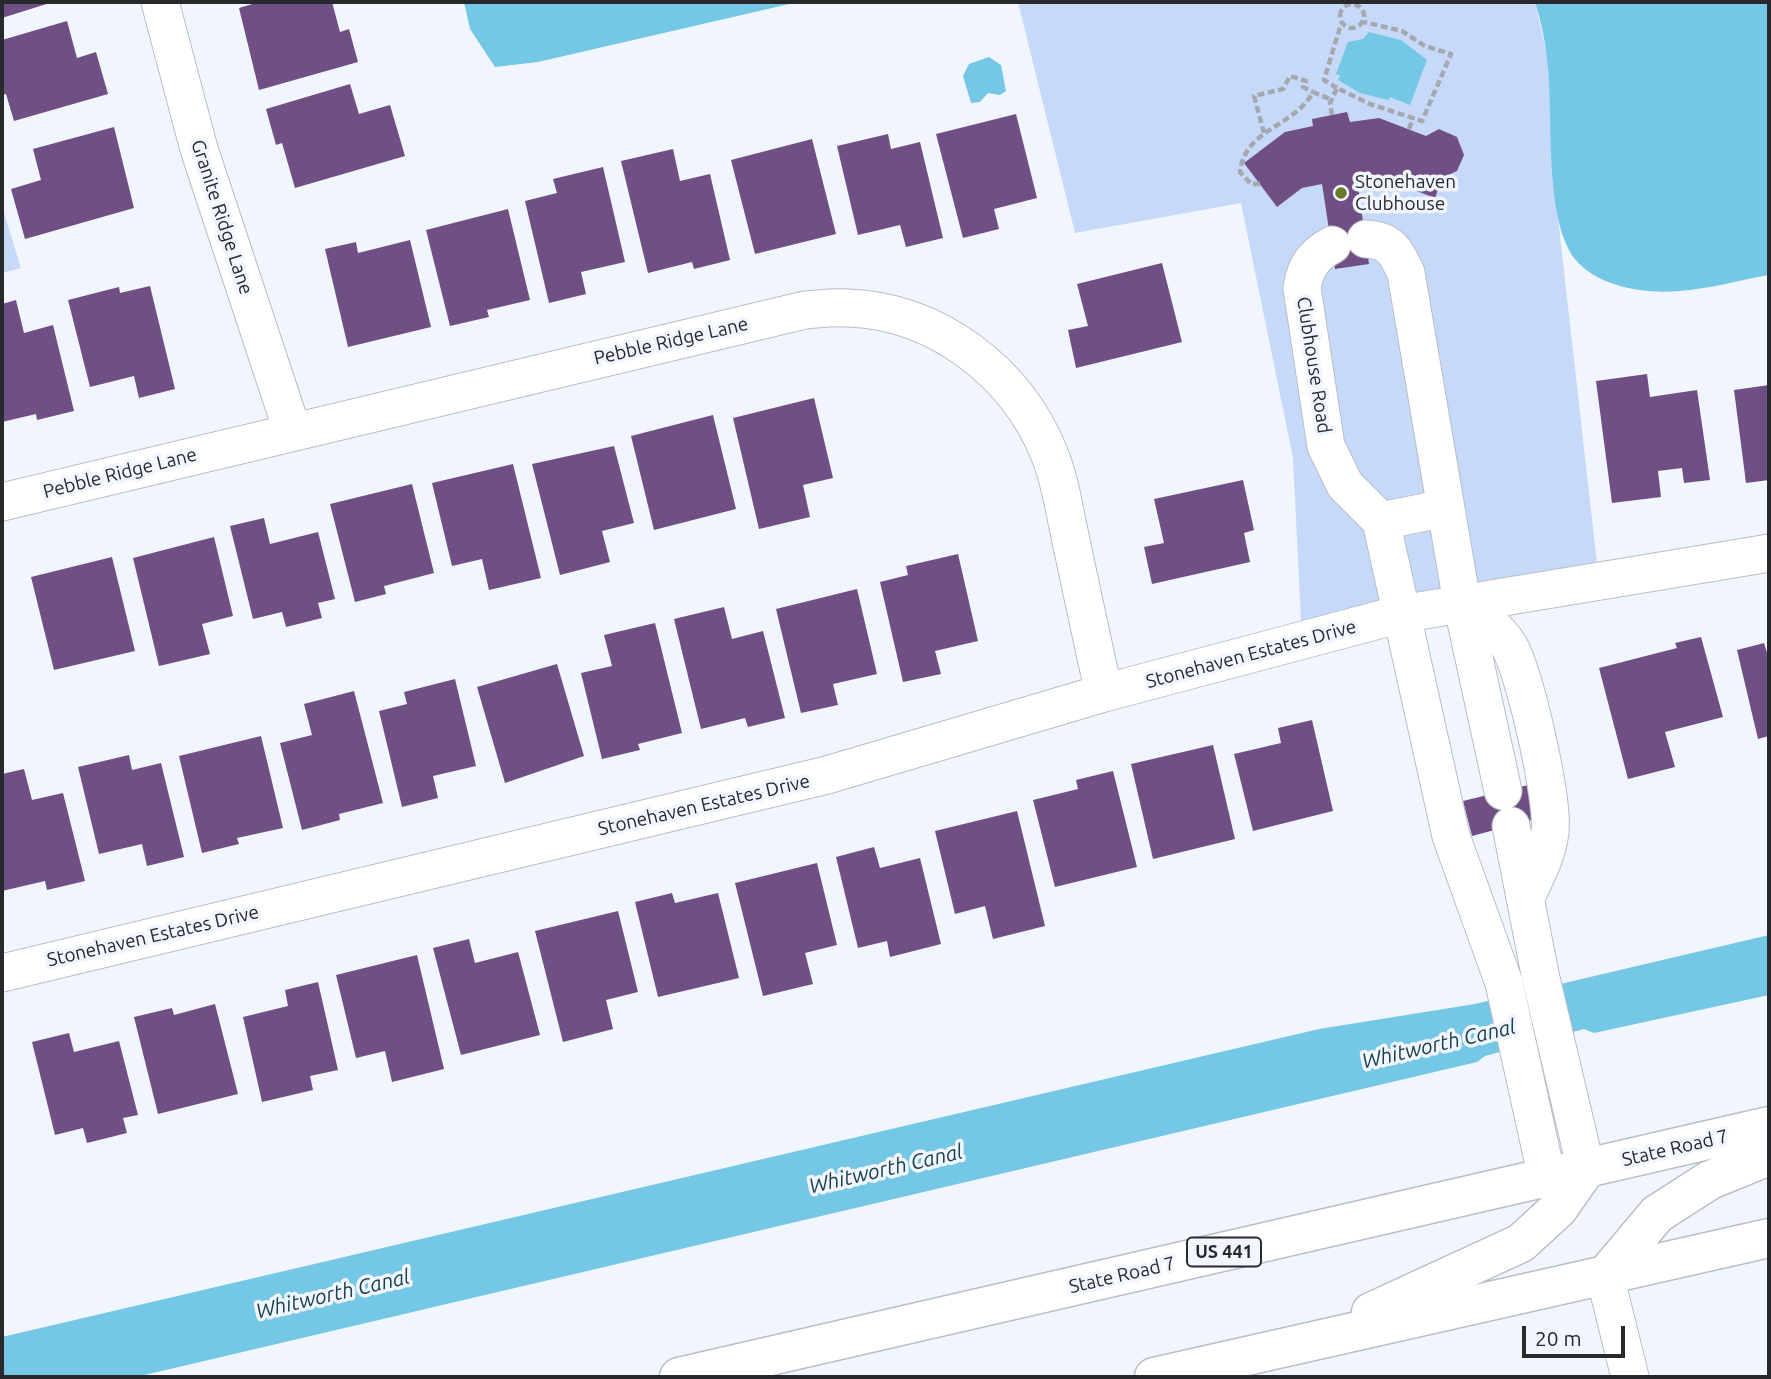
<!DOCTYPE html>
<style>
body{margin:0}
#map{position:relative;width:1771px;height:1379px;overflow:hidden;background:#f1f6fe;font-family:Ubuntu,sans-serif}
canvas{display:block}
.frame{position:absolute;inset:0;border:4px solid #27292d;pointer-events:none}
.scale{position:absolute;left:1522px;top:1326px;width:103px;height:32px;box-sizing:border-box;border:4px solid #27292d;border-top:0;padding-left:9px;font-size:21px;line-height:24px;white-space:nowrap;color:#27292d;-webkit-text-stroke:5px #f1f6fe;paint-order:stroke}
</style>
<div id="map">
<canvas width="1771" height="1379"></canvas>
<div class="frame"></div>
<div class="scale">20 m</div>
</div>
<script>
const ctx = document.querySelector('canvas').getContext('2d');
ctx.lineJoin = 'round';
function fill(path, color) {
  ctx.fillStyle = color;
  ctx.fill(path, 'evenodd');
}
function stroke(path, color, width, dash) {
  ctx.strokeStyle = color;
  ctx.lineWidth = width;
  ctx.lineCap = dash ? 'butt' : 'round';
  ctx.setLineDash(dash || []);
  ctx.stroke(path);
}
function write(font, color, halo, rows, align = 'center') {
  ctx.font = font + ' Ubuntu,sans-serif';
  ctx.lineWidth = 7;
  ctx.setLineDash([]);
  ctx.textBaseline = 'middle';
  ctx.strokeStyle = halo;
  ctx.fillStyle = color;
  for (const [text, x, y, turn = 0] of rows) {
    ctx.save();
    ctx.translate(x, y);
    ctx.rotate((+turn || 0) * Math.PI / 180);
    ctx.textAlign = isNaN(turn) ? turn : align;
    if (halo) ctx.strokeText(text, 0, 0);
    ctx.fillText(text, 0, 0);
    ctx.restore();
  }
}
const green = new Path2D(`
 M1018,2H1535L1548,60L1553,174L1599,581L1302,641L1293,458L1241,203L1075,233Z
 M2,206L21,268L2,273Z`);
const water = new Path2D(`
 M464,2H798L538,62L495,67L470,29Z
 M1535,2H1769V275C1740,280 1709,289 1679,291C1646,294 1597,287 1575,259C1543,218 1554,112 1547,59C1545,40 1541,21 1535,2Z
 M1369,32L1401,40L1427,60L1410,105L1390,97L1388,100L1360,93L1338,80L1340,76L1336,74L1348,42L1363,39Z
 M989,57L1001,65L1006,91L1000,95L988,93L980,102L971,103L963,76L969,64Z
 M1769,935V995L1594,1033L1584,1029L1485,1056L1477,1062L136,1377H2V1337L1319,1029L1475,1004Z`);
const building = new Path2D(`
 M2,2H53L2,18Z
 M259,2H332L340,32L349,29L358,62L259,90L239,8Z
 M67,21L77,58L96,52L108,94L14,121L6,94L2,95V40Z
 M350,84L359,114L390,105L405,156L295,188L282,143L276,145L266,109Z
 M1347,112L1350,122L1379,118L1426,136L1439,129L1457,137L1464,155L1457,171L1442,178L1435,198L1375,175L1357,179L1369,264L1335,269L1322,184L1302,188L1277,207L1244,163L1285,132L1313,126L1312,119Z
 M1016,114L1037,198L994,209L999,229L963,238L936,134Z
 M114,127L134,208L25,239L11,189L41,180L33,149Z
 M888,134L891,149L920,142L943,238L906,247L900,225L858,235L837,146Z
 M812,139L836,234L755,254L731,160Z
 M673,149L680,181L710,174L730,260L694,269L692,262L648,273L621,161Z
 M603,167L625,262L581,272L586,294L549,303L525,201L557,193L553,179Z
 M508,209L530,300L487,310L489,317L450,326L426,230Z
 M410,240L431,327L348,347L325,249L356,242L358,253Z
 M1162,263L1182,342L1076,368L1068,330L1088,326L1077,284Z
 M150,286L175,389L139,398L134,376L90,387L68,300L119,287L120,293Z
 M16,300L24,333L53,325L74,411L37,420L36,414L2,422V304Z
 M1647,374L1650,397L1697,390L1710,480L1684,483L1682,468L1658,471L1661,497L1612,503L1596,381Z
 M1769,385V480L1746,483L1734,390Z
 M814,398L833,478L803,485L810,517L759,529L733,418Z
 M713,415L736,509L654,530L631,436Z
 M614,446L634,523L602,531L610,562L560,575L532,464Z
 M513,464L541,578L489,590L482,559L452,566L432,483Z
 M1243,480L1254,530L1244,533L1250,562L1152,584L1144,547L1164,543L1154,499Z
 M412,484L434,573L384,586L386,594L355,602L330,504Z
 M264,518L270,544L318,532L335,599L318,603L322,618L286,627L282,612L253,619L230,526Z
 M214,537L233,616L202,624L210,654L159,666L133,558Z
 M958,554L978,641L935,651L941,674L903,682L880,582L908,575L906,566Z
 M112,557L135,651L54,670L31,577Z
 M857,589L877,674L833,684L838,705L801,713L776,609Z
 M724,607L732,639L763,631L785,718L748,727L745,718L701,729L674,619Z
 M655,623L682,733L638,744L640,750L602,759L581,673L612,666L604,635Z
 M1701,637L1723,717L1665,732L1675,767L1628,779L1599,668L1677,648L1675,643Z
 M1764,643L1769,659V736L1758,739L1737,650Z
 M557,664L584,756L505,783L477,687Z
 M455,679L476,766L433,776L438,798L402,807L379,711L407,704L404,692Z
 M354,691L383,803L339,814L340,820L302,830L280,743L312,735L304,704Z
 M1312,720L1333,811L1253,831L1234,754L1281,743L1278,728Z
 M261,736L283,828L237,838L239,844L202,853L179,756Z
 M1213,745L1235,839L1153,859L1131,764Z
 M129,755L132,770L161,763L184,857L147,866L142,844L99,854L78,767Z
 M24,769L32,800L63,793L85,881L47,890L45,881L2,891V774Z
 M1113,771L1137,867L1055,887L1033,800L1078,789L1076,780Z
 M1528,785L1536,819L1472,836L1463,801Z
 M1017,811L1045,926L993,939L985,906L955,914L935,831Z
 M874,847L880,868L920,858L941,944L890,957L887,941L858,948L836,857Z
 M817,863L837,945L805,953L813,984L763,996L735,883Z
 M672,893L675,903L718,893L739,978L658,997L635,902Z
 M618,911L638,992L606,1000L613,1029L563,1042L535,931Z
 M469,939L475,963L518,952L540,1035L461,1055L433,948Z
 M417,955L444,1069L392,1082L385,1051L356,1058L336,975Z
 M318,982L338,1070L310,1076L313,1090L262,1102L243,1017L288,1006L285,990Z
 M215,1004L238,1094L158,1114L134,1017L172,1008L174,1015Z
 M69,1033L74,1052L119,1041L138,1115L123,1118L127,1133L87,1143L83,1128L55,1135L32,1042Z`);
const path = new Path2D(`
 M1340 16a12 12 0 1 1 24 0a12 12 0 1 1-24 0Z
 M1337,88L1324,80L1341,24
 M1332,115L1330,103L1337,88L1370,104L1422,121L1451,54L1425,46L1402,31L1364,22
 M1409,129L1413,118
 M1264,133L1254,96L1283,89L1290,76L1306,81L1303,87L1313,92
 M1260,184H1251L1240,172C1245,128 1295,127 1313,92L1332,100`);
const minor = new Path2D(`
 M160,2L199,149L292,430
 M1366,239C1391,240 1396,252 1406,273L1462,603L1503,791
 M1332,245C1313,255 1305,268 1302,288L1326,446L1345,485L1381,521L1451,836L1504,983L1547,1178
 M2,502L805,310C819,309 834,307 848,308C937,311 1016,372 1049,453C1060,479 1064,509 1070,536C1081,588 1092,640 1104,693
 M1381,521L1445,508
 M1462,603C1479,615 1498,628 1509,646C1525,673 1554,801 1550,832C1547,856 1536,876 1526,897
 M1511,826L1540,974L1586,1169
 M2,973L827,775L1104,693L1401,614L1769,553
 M1605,1276L1630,1377`);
const major = new Path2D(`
 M1605,1276L1657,1214L1710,1180L1769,1156
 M1371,1312L1521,1243L1558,1209L1586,1169
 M679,1377L1769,1126
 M1154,1377L1769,1238`);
const markers = [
 [1341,193,7,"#687b2b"]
];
const shields = [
 [1224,1252,74]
];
const shieldNames = [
 ["US 441",1224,1252]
];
const poiNames = [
 ["Stonehaven",1355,182],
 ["Clubhouse",1355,204]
];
const streetNames = [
 ["Granite Ridge Lane",222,217,72],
 ["Pebble Ridge Lane",671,341,-13],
 ["Clubhouse Road",1314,365,81],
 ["Pebble Ridge Lane",120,473,-14],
 ["Stonehaven Estates Drive",1251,654,-15],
 ["Stonehaven Estates Drive",704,805,-13],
 ["Stonehaven Estates Drive",153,936,-13],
 ["State Road 7",1675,1148,-13],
 ["State Road 7",1122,1275,-13]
];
const waterNames = [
 ["Whitworth Canal",1439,1044,-13],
 ["Whitworth Canal",886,1169,-13],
 ["Whitworth Canal",333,1294,-13]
];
fill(green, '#c7d9f8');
fill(water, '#74c7e5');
fill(building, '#704f85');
stroke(minor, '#b8bec8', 39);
stroke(major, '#b8bec8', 41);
stroke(path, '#a5a8af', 4.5, [7, 3.5]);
stroke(minor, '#fff', 37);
stroke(major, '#fff', 38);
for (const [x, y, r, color] of markers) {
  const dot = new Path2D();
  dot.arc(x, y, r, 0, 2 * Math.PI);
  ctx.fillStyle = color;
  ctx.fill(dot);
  stroke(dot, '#f1f6fe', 2.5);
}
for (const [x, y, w] of shields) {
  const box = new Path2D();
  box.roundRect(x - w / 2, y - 14.5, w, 29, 5);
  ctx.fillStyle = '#f1f6fe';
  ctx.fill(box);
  stroke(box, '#27292d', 2);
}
write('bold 18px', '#27292d', null, shieldNames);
write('19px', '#27292d', '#f1f6fe', poiNames, 'left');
write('19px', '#27292d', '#f1f6fe', streetNames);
write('italic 21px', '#1b414e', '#f1f6fe', waterNames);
</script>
